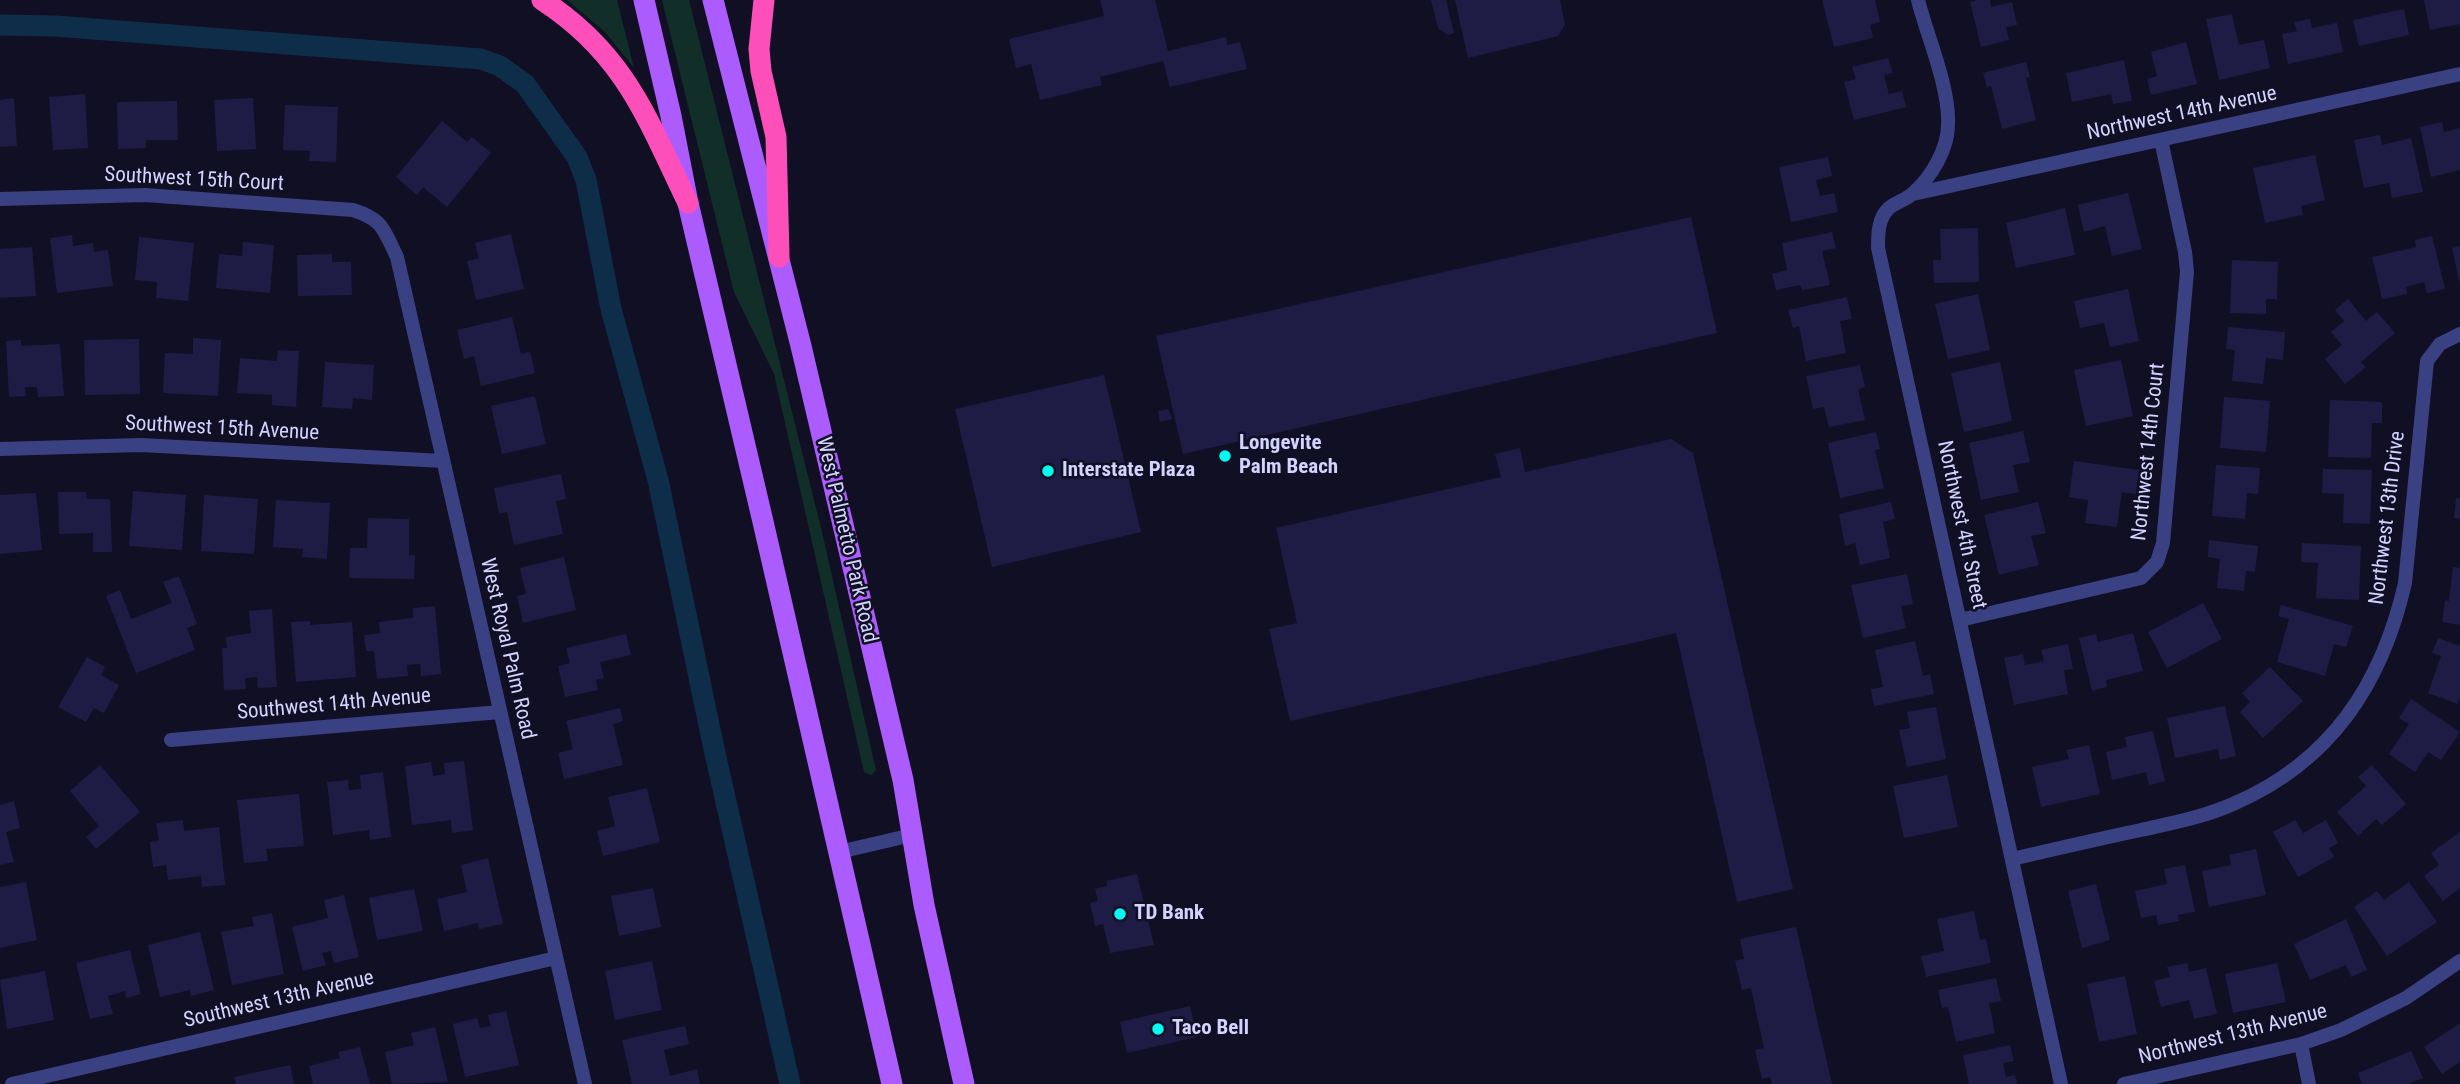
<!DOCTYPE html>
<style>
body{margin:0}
canvas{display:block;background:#100f24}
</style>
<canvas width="2460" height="1084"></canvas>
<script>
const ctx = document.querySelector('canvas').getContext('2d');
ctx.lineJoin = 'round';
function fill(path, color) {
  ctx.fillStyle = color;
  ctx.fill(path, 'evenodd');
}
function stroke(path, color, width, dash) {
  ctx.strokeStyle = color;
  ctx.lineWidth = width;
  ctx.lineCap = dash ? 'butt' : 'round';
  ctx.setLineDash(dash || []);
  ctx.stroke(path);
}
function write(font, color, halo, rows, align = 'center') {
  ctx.font = font + ' "Roboto Condensed",sans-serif';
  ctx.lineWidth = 5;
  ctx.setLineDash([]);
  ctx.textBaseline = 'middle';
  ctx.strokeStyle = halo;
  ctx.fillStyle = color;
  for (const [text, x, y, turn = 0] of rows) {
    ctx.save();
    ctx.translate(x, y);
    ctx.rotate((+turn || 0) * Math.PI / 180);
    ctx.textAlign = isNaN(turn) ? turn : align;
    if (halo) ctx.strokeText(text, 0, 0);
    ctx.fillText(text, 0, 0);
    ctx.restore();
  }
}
const green = new Path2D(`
 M567,0H617L634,68L605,32Z
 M662,0H689L822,532L875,766L876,770L871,775L864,772L774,374L734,292Z`);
const canal = new Path2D(`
 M0,25L55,26L481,59L500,66L525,84L577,157L586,180L611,309L658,480L714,749L790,1084`);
const building = new Path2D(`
 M1100,0H1155L1168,51L1226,37L1227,45L1240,42L1247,69L1170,87L1163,61L1100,77L1102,85L1040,100L1031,64L1016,68L1009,39L1104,16Z
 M1431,0H1446L1454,33L1448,35L1438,28Z
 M1455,0H1560L1565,25L1558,36L1468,58Z
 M1822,0H1875L1880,22L1870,25L1873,38L1834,47Z
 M1977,0H1990L1991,7L2012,2L2017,25L2006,27L2009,40L1981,47L1970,2Z
 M2424,0H2460V24L2430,30Z
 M2404,9L2409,35L2359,46L2353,20Z
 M2232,14L2239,45L2264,40L2270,68L2219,80L2206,19Z
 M2310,19L2312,28L2337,23L2343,52L2288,64L2282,34L2297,31L2294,22Z
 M2186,42L2197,84L2151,95L2147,79L2157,76L2151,52Z
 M1888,58L1893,73L1884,75L1889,94L1902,91L1906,107L1854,120L1844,82L1856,79L1852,67Z
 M2124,60L2132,101L2113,104L2111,94L2072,102L2066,73Z
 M2026,62L2030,77L2026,78L2036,120L2002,129L1991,86L1987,87L1983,73Z
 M85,94L88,148L53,150L49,97Z
 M14,98L17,146L0,147V100Z
 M253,98L256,149L217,151L214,100Z
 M177,101L178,140H146V148L118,149L117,102Z
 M285,105L338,107L336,162L309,161L310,151L283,150Z
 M442,121L467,142L472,137L491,153L447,207L423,187L417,195L396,177Z
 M2442,122L2444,132L2460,128V170L2431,177L2420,127Z
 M2380,135L2382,145L2411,138L2423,192L2392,198L2389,183L2364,188L2354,140Z
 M2315,155L2325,200L2301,206L2303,215L2265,223L2253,168Z
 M1828,157L1832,176L1816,180L1820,196L1834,193L1838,212L1791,222L1779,167Z
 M2128,193L2142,249L2112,256L2105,226L2084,232L2078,205Z
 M2065,208L2075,255L2016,268L2006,223Z
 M1691,217L1717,333L1183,454L1156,336Z
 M1978,228L1979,282L1934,283L1933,260H1941L1940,229Z
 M1832,232L1836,248L1822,251L1830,285L1802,290L1800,285L1776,290L1772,274L1787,270L1782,243Z
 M511,234L524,289L476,300L467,261L479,258L475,243Z
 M72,235L73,246L93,243L94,252L108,250L113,286L57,293L50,238Z
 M2432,236L2445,289L2427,293L2424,282L2406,287L2407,294L2382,299L2372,257L2416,247L2415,240Z
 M139,237L194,243L188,301L156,298L157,282L135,280Z
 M243,242L274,245L270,293L216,288L219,254L242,256Z
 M2460,246V281H2459L2452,248Z
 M32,247L36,296L0,298V249Z
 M332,254V262H351L352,295L298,296L297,255Z
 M2232,260L2278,262L2277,299H2266V314L2230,313Z
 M2128,289L2139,341L2110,347L2104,323L2080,328L2074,301Z
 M1978,294L1990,350L1948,359L1935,304Z
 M1847,297L1852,319L1840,321L1846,353L1806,361L1799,326L1793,328L1788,310Z
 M2348,299L2366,321L2377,312L2395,333L2361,362L2366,367L2345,384L2325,359L2342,345L2331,332L2344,321L2335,310Z
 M512,317L521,354L530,352L535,373L481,386L474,356L464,359L457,330Z
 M2228,327L2285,332L2283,360L2266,358L2263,384L2232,381L2235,350L2226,349Z
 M193,338L221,340L218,396L163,393L165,353L193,354Z
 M139,339L140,394L85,395L84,340Z
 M21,340V346L60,344L64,396L38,397L37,387H25L26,396L9,397L6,341Z
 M278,350L299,351L296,407L272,405V395L237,393L240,358L277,361Z
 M2121,360L2133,416L2086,426L2074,370Z
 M325,362L374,365L372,400L353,398L352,409L322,407Z
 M2000,362L2012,421L1964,432L1951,373Z
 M1860,365L1865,387L1858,389L1865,420L1829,427L1824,407L1813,409L1806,376Z
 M1104,375L1141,532L992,567L955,409Z
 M535,396L546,444L502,454L491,406Z
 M2224,397L2270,401L2266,452L2220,448Z
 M2330,400L2382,402V423H2372L2371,458L2328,457Z
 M1168,409L1172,419L1160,422L1158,411Z
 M2023,431L2030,462L2013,465L2019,492L1981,500L1969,443Z
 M1876,432L1880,449L1875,450L1884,488L1840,498L1828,443Z
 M1671,439L1693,453L1793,889L1737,902L1676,633L1290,721L1269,629L1297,623L1276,528L1501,477L1495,454L1520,448L1525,472Z
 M2074,461L2139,470L2136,494L2122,492L2117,527L2085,523L2088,500L2069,497Z
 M2216,465L2260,468L2258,494L2247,493L2245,519L2212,516Z
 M2323,469L2372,470L2370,524L2343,523L2344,494L2322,493Z
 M561,474L566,499L556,501L563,534L514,545L507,512L499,514L494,488Z
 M133,491L186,495L182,550L129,546Z
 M58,492H86L87,499H110L112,552H93V533L59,534Z
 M36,493L42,550L0,554V495Z
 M204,495L258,499L254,554L201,551Z
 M2456,498H2460V519L2454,518Z
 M276,500L330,503L327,559L302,557L303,549L273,547Z
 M1891,502L1895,519L1883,522L1890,558L1860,565L1855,543L1845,546L1839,514Z
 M2038,502L2046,533L2031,536L2039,565L1999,575L1984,515Z
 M368,518L409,519V555H415L414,579L349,578L350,548H367Z
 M2209,540L2258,546L2255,572L2246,571L2244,591L2217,588L2220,559L2208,557Z
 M2302,543L2361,546L2359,600L2316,598L2318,563L2301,562Z
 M564,557L576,610L523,623L517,596L526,594L520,568Z
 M2453,567L2460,568V625L2442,622L2445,600L2449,601Z
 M1907,574L1913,604L1901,606L1906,628L1863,638L1851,585Z
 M179,576L197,624L187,628L195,650L136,673L106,596L120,590L131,619L172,603L163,582Z
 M2203,603L2222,639L2167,668L2148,632Z
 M2281,605L2353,626L2346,647L2334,644L2325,676L2277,662L2289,619L2278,616Z
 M435,606L441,674L421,676L420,664L407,665L408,676L377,679L374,651H366L364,635L380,633L379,622L413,618V608Z
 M272,609L277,687L258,688L257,677L245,678L246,689L224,690L222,648H227L226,637L251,633L249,611Z
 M310,621V625L352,622L356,677L296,682L291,622Z
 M2133,633L2143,671L2106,680L2107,687L2092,691L2079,638L2096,634L2098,642Z
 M626,634L631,655L600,662L604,678L596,680L598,690L565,697L558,666L570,663L566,648Z
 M2438,638L2460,646V697L2458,704L2428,693L2441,656L2432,653Z
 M1915,641L1923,676L1930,674L1934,694L1874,706L1871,689L1883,687L1875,650Z
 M2068,644L2073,669L2064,670L2068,694L2014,705L2004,658L2023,654L2025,665L2044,661L2041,650Z
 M87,657L105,667L101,675L119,685L104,713L94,708L86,722L58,707Z
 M2270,667L2303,701L2263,738L2240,712L2250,702L2242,693Z
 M2411,699L2460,732L2441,760L2428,752L2415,772L2389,754L2409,724L2399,718Z
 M2225,706L2236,756L2220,760L2218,749L2175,758L2167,718Z
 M1936,707L1946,759L1907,767L1899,730L1910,728L1907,712Z
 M620,708L623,721L613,724L623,765L564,779L558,753L573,749L566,721Z
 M2153,731L2165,781L2149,785L2146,772L2112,780L2106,752L2127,747L2125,737Z
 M2089,745L2100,794L2041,807L2032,767L2069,759L2066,750Z
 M464,761L473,830L452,833L451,820L412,825L405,766L431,762L433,776L445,774L444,763Z
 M100,765L140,812L96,849L86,837L99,826L70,791Z
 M2372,765L2406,804L2382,825L2376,819L2358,836L2337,812L2366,786L2358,777Z
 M383,772L391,837L370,840L369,830L333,835L327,782L348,780L349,790L361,789L360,775Z
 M1947,775L1958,827L1904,838L1893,786Z
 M647,788L660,842L603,856L597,831L615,826L608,797Z
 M299,794L304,846L266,849L268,861L244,863L237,800Z
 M14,801L20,828L6,832L14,862L0,865V805Z
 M183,820L184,831L219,827L225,885L202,887L201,876L168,880L166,865L153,867L150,842L159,841L156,823Z
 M2295,820L2303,833L2326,820L2338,843L2329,848L2334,857L2298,877L2273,832Z
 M2460,832V888L2443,901L2424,876L2439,865L2431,853Z
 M2256,849L2266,895L2209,907L2202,871L2231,865L2229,855Z
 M488,858L503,924L479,929L478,923L444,931L437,899L467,892L461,865Z
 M2185,865L2195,912L2178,915L2179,921L2158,925L2156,915L2141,918L2135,891L2167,884L2164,869Z
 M1137,874L1154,945L1110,953L1103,924L1095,926L1090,903L1098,901L1095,889L1107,886L1106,881Z
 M26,882L37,940L0,948V887Z
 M2409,882L2437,922L2387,956L2354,907L2377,891L2384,900Z
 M2096,884L2110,940L2082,948L2068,891Z
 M653,888L661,927L619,936L611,896Z
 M414,889L423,931L377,940L369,898Z
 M344,895L359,957L334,963L331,951L322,953L326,965L303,971L292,927L328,918L324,900Z
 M1974,911L1980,940L1986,939L1991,963L1926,977L1921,956L1944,951L1937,919Z
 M272,913L284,974L232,985L221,932L254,926L252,917Z
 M2346,919L2367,970L2351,977L2346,965L2310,980L2294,944Z
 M1796,927L1832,1084H1772L1770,1077L1762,1079L1755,1050L1764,1048L1751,988L1742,990L1735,961L1744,959L1740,939Z
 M200,932L214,990L191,996L190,990L160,997L148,945Z
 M130,950L141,994L126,998L125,991L108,996L113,1014L90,1019L76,963Z
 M652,961L662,1010L615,1020L605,971Z
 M2187,963L2189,972L2206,968L2217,1014L2194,1019L2189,1000L2161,1007L2154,981L2170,977L2167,967Z
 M2277,963L2286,1002L2233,1013L2225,974Z
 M45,971L54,1020L7,1029L0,980Z
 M2125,976L2137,1034L2099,1042L2087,984Z
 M1996,978L2001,1001L1989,1003L1995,1033L1956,1042L1948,1007L1942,1008L1938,990Z
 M1190,1006L1197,1037L1127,1053L1120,1022Z
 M506,1011L519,1065L465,1077L453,1024L477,1018L480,1028L491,1026L488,1015Z
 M2460,1023V1062L2442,1074L2424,1047Z
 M685,1026L689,1044L664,1050L670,1076L697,1069L700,1084H632L622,1040Z
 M435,1027L448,1082L392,1084L385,1052L414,1045L411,1033Z
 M2010,1045L2014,1061L2003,1063L2006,1077L2015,1075L2017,1084H1969L1963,1055Z
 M360,1047L370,1084H313L309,1066L340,1058L338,1052Z
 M2411,1051L2423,1078L2408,1084H2362L2358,1073Z
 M290,1065L294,1084H236L234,1077Z`);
const street = new Path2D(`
 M1918,0C1927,36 1950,88 1948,125C1948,149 1931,178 1912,194C1906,200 1896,202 1889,208C1878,218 1878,234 1878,248L2061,1084
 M1913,194L2460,74
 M0,199L145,195L353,210C384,220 383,229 397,257L585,1084
 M0,449L141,445L443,461
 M1960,620L2141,578L2157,562L2163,543L2187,272L2185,252L2161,140
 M171,740L500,712
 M839,852L912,835
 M2012,859C2055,849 2098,839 2141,830C2172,823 2204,817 2233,804C2331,762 2382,684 2405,583L2427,361L2440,344L2460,334
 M2301,1044L2309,1084
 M12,1084L556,958
 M2124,1084L2301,1044L2341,1030L2406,998L2460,961`);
const primary = new Path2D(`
 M644,0L671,116L688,203L764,526L892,1084
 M713,0L801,346L903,780L924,905L964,1084`);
const highway = new Path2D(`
 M542,0C625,54 647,118 688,203
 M764,0L759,49L761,71L776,137L779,257`);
const markers = [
 [1225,456,7,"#03faf3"],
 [1048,471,7,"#03faf3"],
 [1120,914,7,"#03faf3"],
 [1158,1029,7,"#03faf3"]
];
const streetNames = [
 ["Northwest 14th Avenue",2182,114,-12],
 ["Southwest 15th Court",194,180,3],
 ["Southwest 15th Avenue",222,429,3],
 ["Northwest 14th Court",2149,452,-84],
 ["Northwest 13th Drive",2388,518,-83],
 ["Northwest 4th Street",1961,525,78],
 ["West Palmetto Park Road",846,540,77],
 ["West Royal Palm Road",507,649,77],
 ["Southwest 14th Avenue",334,705,-5],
 ["Southwest 13th Avenue",279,1000,-13],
 ["Northwest 13th Avenue",2233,1035,-14]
];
const poiNames = [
 ["Longevite",1239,444],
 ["Palm Beach",1239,468],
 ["Interstate Plaza",1062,471],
 ["TD Bank",1134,914],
 ["Taco Bell",1172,1029]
];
fill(green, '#122e29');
stroke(canal, '#0e2d49', 21);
fill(building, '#1e1b45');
stroke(street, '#3a4183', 14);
stroke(primary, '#ac5bfd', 21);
stroke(highway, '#fd4fb9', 21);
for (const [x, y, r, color] of markers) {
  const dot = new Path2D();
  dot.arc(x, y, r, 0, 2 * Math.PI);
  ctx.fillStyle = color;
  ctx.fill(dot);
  stroke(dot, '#100f24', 2.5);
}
write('21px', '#d2d3fe', '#100f24', streetNames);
write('bold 21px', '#d2d3fe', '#100f24', poiNames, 'left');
</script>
